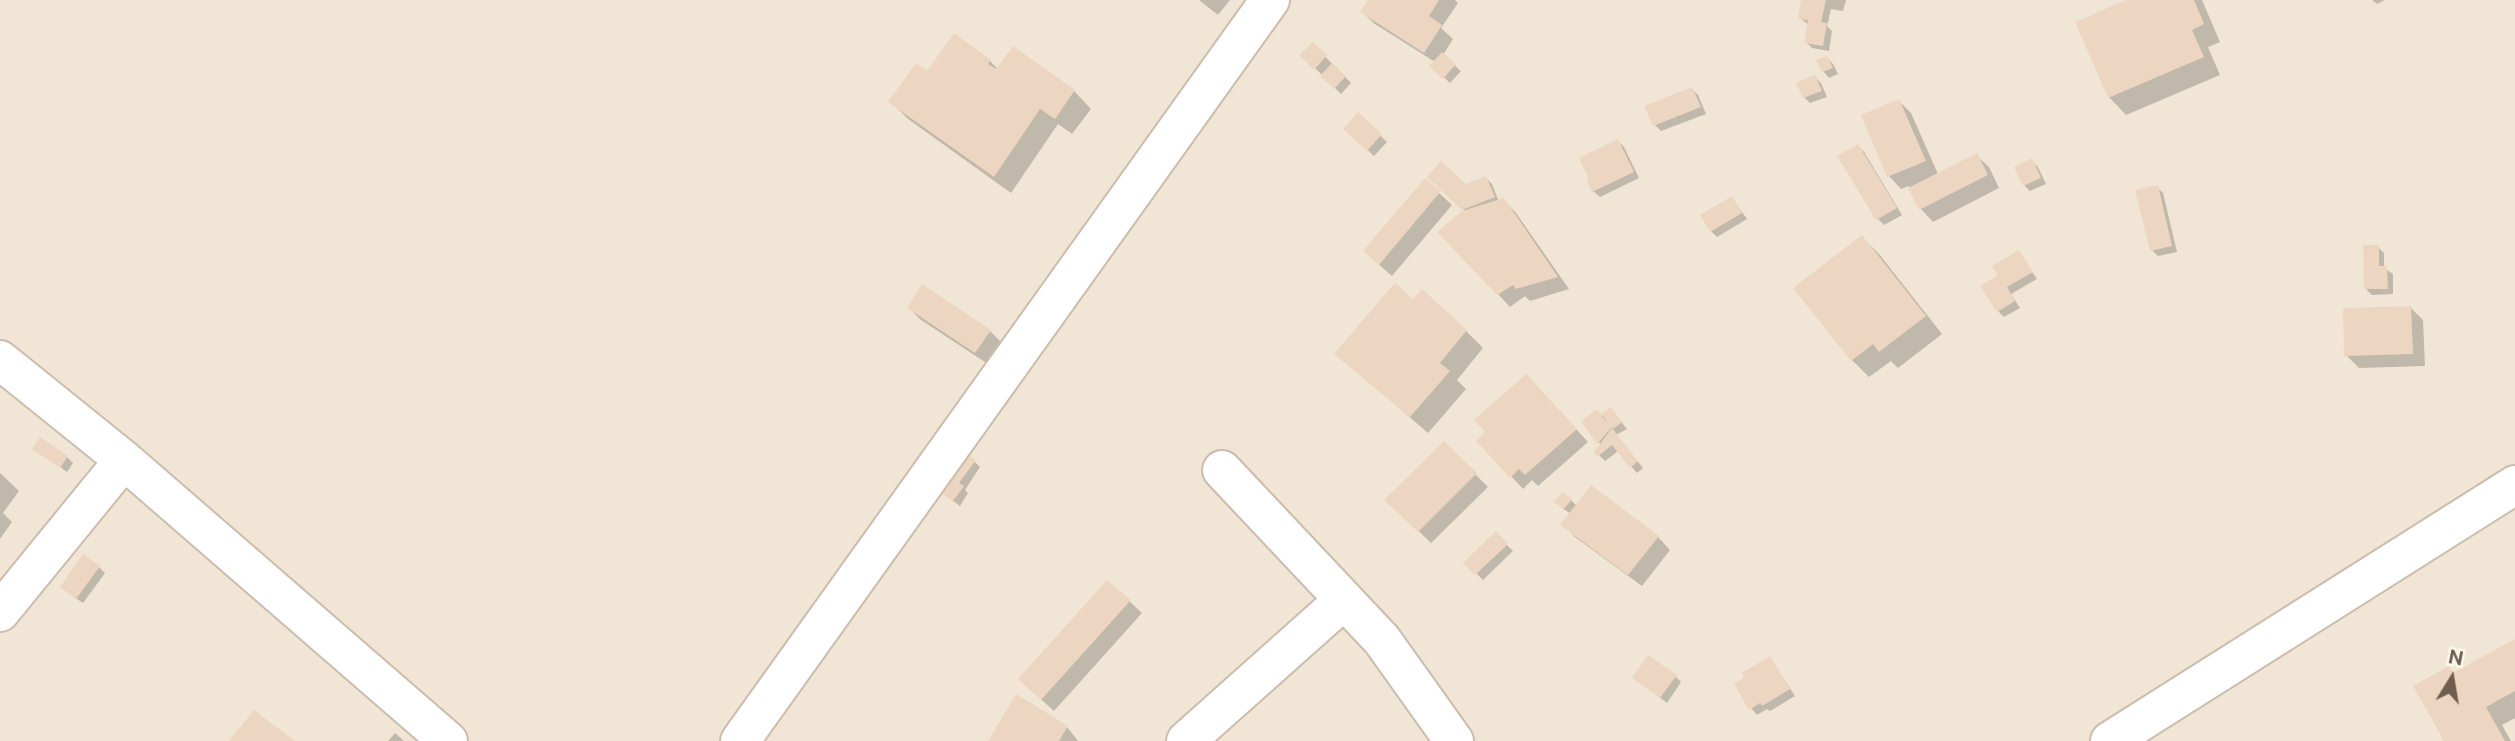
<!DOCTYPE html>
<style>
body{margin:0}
#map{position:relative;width:2515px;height:741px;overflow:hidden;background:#faf4e6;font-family:"Public Sans",sans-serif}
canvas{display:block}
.north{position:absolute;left:2417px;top:643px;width:70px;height:70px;-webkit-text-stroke:5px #fdf8ec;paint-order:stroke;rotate:11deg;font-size:19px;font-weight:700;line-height:28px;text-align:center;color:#715d4e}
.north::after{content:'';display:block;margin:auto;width:24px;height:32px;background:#715d4e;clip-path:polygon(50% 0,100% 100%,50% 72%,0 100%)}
</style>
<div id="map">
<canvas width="2515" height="741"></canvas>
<div class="north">N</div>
</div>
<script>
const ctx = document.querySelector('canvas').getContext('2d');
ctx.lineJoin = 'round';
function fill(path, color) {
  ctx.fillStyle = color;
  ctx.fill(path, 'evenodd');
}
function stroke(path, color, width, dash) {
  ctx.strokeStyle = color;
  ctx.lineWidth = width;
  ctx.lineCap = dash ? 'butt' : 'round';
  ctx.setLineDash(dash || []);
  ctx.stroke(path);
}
const residential = new Path2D(`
 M0,0H2515V741H0Z`);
const shadow = new Path2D(`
 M1199,0H1230L1218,15Z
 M1370,0H1455L1458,3L1441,28L1453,39L1443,55L1461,71L1450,83L1432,66L1435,62L1375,24L1362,12Z
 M1803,0H1846L1843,11L1831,9L1827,26L1832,31L1829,51L1812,48L1806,42L1809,25L1800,18Z
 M2130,0H2202L2220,42L2208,47L2220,75L2126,115L2109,97Z
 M2372,0H2385L2377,4Z
 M1313,44L1351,83L1341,94L1302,55Z
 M1827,58L1833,64L1838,74L1829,78L1823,71Z
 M990,61L998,69L1074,91L1091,109L1072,134L1058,124L1011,193L908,119L891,102L927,74Z
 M1815,77L1821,83L1827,97L1810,103L1804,97Z
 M1692,89L1698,95L1706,114L1661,131L1655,125L1647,107Z
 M1899,101L1911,113L1938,174L1976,155L1989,167L1999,188L1933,222L1921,209L1909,186L1901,189L1889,176L1863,116Z
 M1359,115L1387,142L1374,156L1346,129Z
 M1618,141L1624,147L1639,178L1600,197L1593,191Z
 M1858,146L1864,152L1902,215L1884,225L1878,219L1840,157Z
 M2032,161L2038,167L2046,184L2030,191L2024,185Z
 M1429,177L1465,186L1486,178L1492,184L1499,202L1504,200L1516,213L1569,289L1530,301L1525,296L1510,307L1498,294L1466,212Z
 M2157,187L2163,193L2177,252L2158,256L2152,250Z
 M1439,193L1452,205L1392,276L1377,263Z
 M1732,198L1747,219L1717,237L1711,231Z
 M1862,237L1879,254L1942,334L1898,368L1891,361L1869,377L1852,360L1796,288Z
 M2378,247L2384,253V268L2393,274V294L2372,295L2365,288Z
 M2019,253L2037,279L2011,294L2020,308L2004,317L1998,311L2001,276Z
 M1413,301L1466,331L1483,348L1457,380L1466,389L1428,433L1337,354Z
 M909,308L990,331L1002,343L988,364L921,320Z
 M2411,308L2423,320L2425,366L2359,368L2346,355Z
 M1538,388L1588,442L1538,486L1532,480L1523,489L1511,476L1488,432Z
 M1611,409L1627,429L1616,435L1643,468L1637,473L1618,451L1605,461L1599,455L1601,445L1583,421L1602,416Z
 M1444,443L1488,487L1431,543L1387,500Z
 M35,449L67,457L73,463L67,472Z
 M974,461L980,467L965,490L968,493L960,506L938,490Z
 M0,473L19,491L3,513L12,522L0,539Z
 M1571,500L1577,506L1658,537L1670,550L1642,586L1575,537L1563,525L1571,514L1562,508Z
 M1496,534L1513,551L1483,580L1466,563Z
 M99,567L105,573L83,603L68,593Z
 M1129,601L1142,613L1054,711L1032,691Z
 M2515,641V718L2502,725L2511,741H2446L2449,668L2455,674Z
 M1770,658L1795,696L1770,711L1767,709L1757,715L1751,708Z
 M1675,676L1681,682L1667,703L1634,678Z
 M1067,727L1078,741H990Z
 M395,733L404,741H388Z`);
const building = new Path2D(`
 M1368,0H1439L1429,16L1442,25L1424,53L1360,12Z
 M1801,0H1826L1821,22L1827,23L1823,46L1804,43L1808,20L1798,19Z
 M2126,0H2194L2204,24L2192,30L2204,57L2108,98L2075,22Z
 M954,33L991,60L988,64L996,69L1013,46L1075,90L1055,119L1040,109L994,177L888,102L916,63L927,71Z
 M1313,42L1327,55L1314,70L1299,55Z
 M1442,52L1456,64L1443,79L1429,66Z
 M1827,56L1833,68L1822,72L1816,60Z
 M1332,63L1346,76L1334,89L1320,76Z
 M1815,75L1822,91L1803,98L1796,83Z
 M1692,87L1701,107L1653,126L1644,106Z
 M1899,99L1926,161L1887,177L1861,115Z
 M1358,112L1382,134L1367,151L1343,129Z
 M1618,139L1634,172L1592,192L1586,180L1589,179L1579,158Z
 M1858,144L1897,208L1876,220L1837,156Z
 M1977,153L1988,175L1919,210L1908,188Z
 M2032,158L2041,178L2023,186L2014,167Z
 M1441,161L1466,184L1486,176L1495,197L1462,210L1427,177Z
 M1425,178L1441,191L1379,265L1363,251Z
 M2158,185L2172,246L2150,251L2135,190Z
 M1732,196L1742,213L1710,232L1700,215Z
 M1504,198L1558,277L1516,289L1513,285L1497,295L1437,232L1462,211Z
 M1862,235L1926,316L1879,352L1873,344L1851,361L1793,288Z
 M2363,245H2379V266H2387L2388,289H2364Z
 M2019,250L2033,272L2007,287L2015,301L1997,312L1980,286L1998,275L1992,266Z
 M1395,283L1413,299L1422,289L1467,330L1440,363L1450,371L1410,417L1334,354Z
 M922,284L991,330L975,353L907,308Z
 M2411,306L2413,354L2344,356L2343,308Z
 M1526,374L1577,429L1525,475L1519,469L1510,478L1476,441L1485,432L1474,420Z
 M1611,407L1622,422L1613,429L1612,427L1597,444L1581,421L1597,409L1608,424L1602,414Z
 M1612,428L1638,461L1630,468L1612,445L1597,457L1594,452Z
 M40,437L68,456L60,468L32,449Z
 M1444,441L1477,473L1418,532L1384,500Z
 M963,451L976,460L959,483L964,486L953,501L936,490Z
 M1591,485L1659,536L1628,575L1560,525Z
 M1562,492L1572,499L1564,509L1554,502Z
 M1496,531L1508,544L1475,575L1463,563Z
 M83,554L100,566L76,599L60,587Z
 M1107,580L1131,600L1041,700L1018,679Z
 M2515,639V691L2486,707L2505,741H2444L2413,686L2449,666L2453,673Z
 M1648,655L1677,675L1660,698L1632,678Z
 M1770,656L1790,689L1762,706L1760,703L1749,710L1734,684L1744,677L1742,673Z
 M1016,694L1068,726L1059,741H988Z
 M254,710L295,741H229Z`);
const street = new Path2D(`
 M0,360L124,460L448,741
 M1222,470L1382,640L1454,741
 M0,612L124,460
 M740,741L1270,0
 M1186,741L1344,600
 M2110,741L2515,485`);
fill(residential, '#f1e6d5');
fill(shadow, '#0003');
fill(building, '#edd6c1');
stroke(street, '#cbbdae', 42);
stroke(street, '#fff', 38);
</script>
